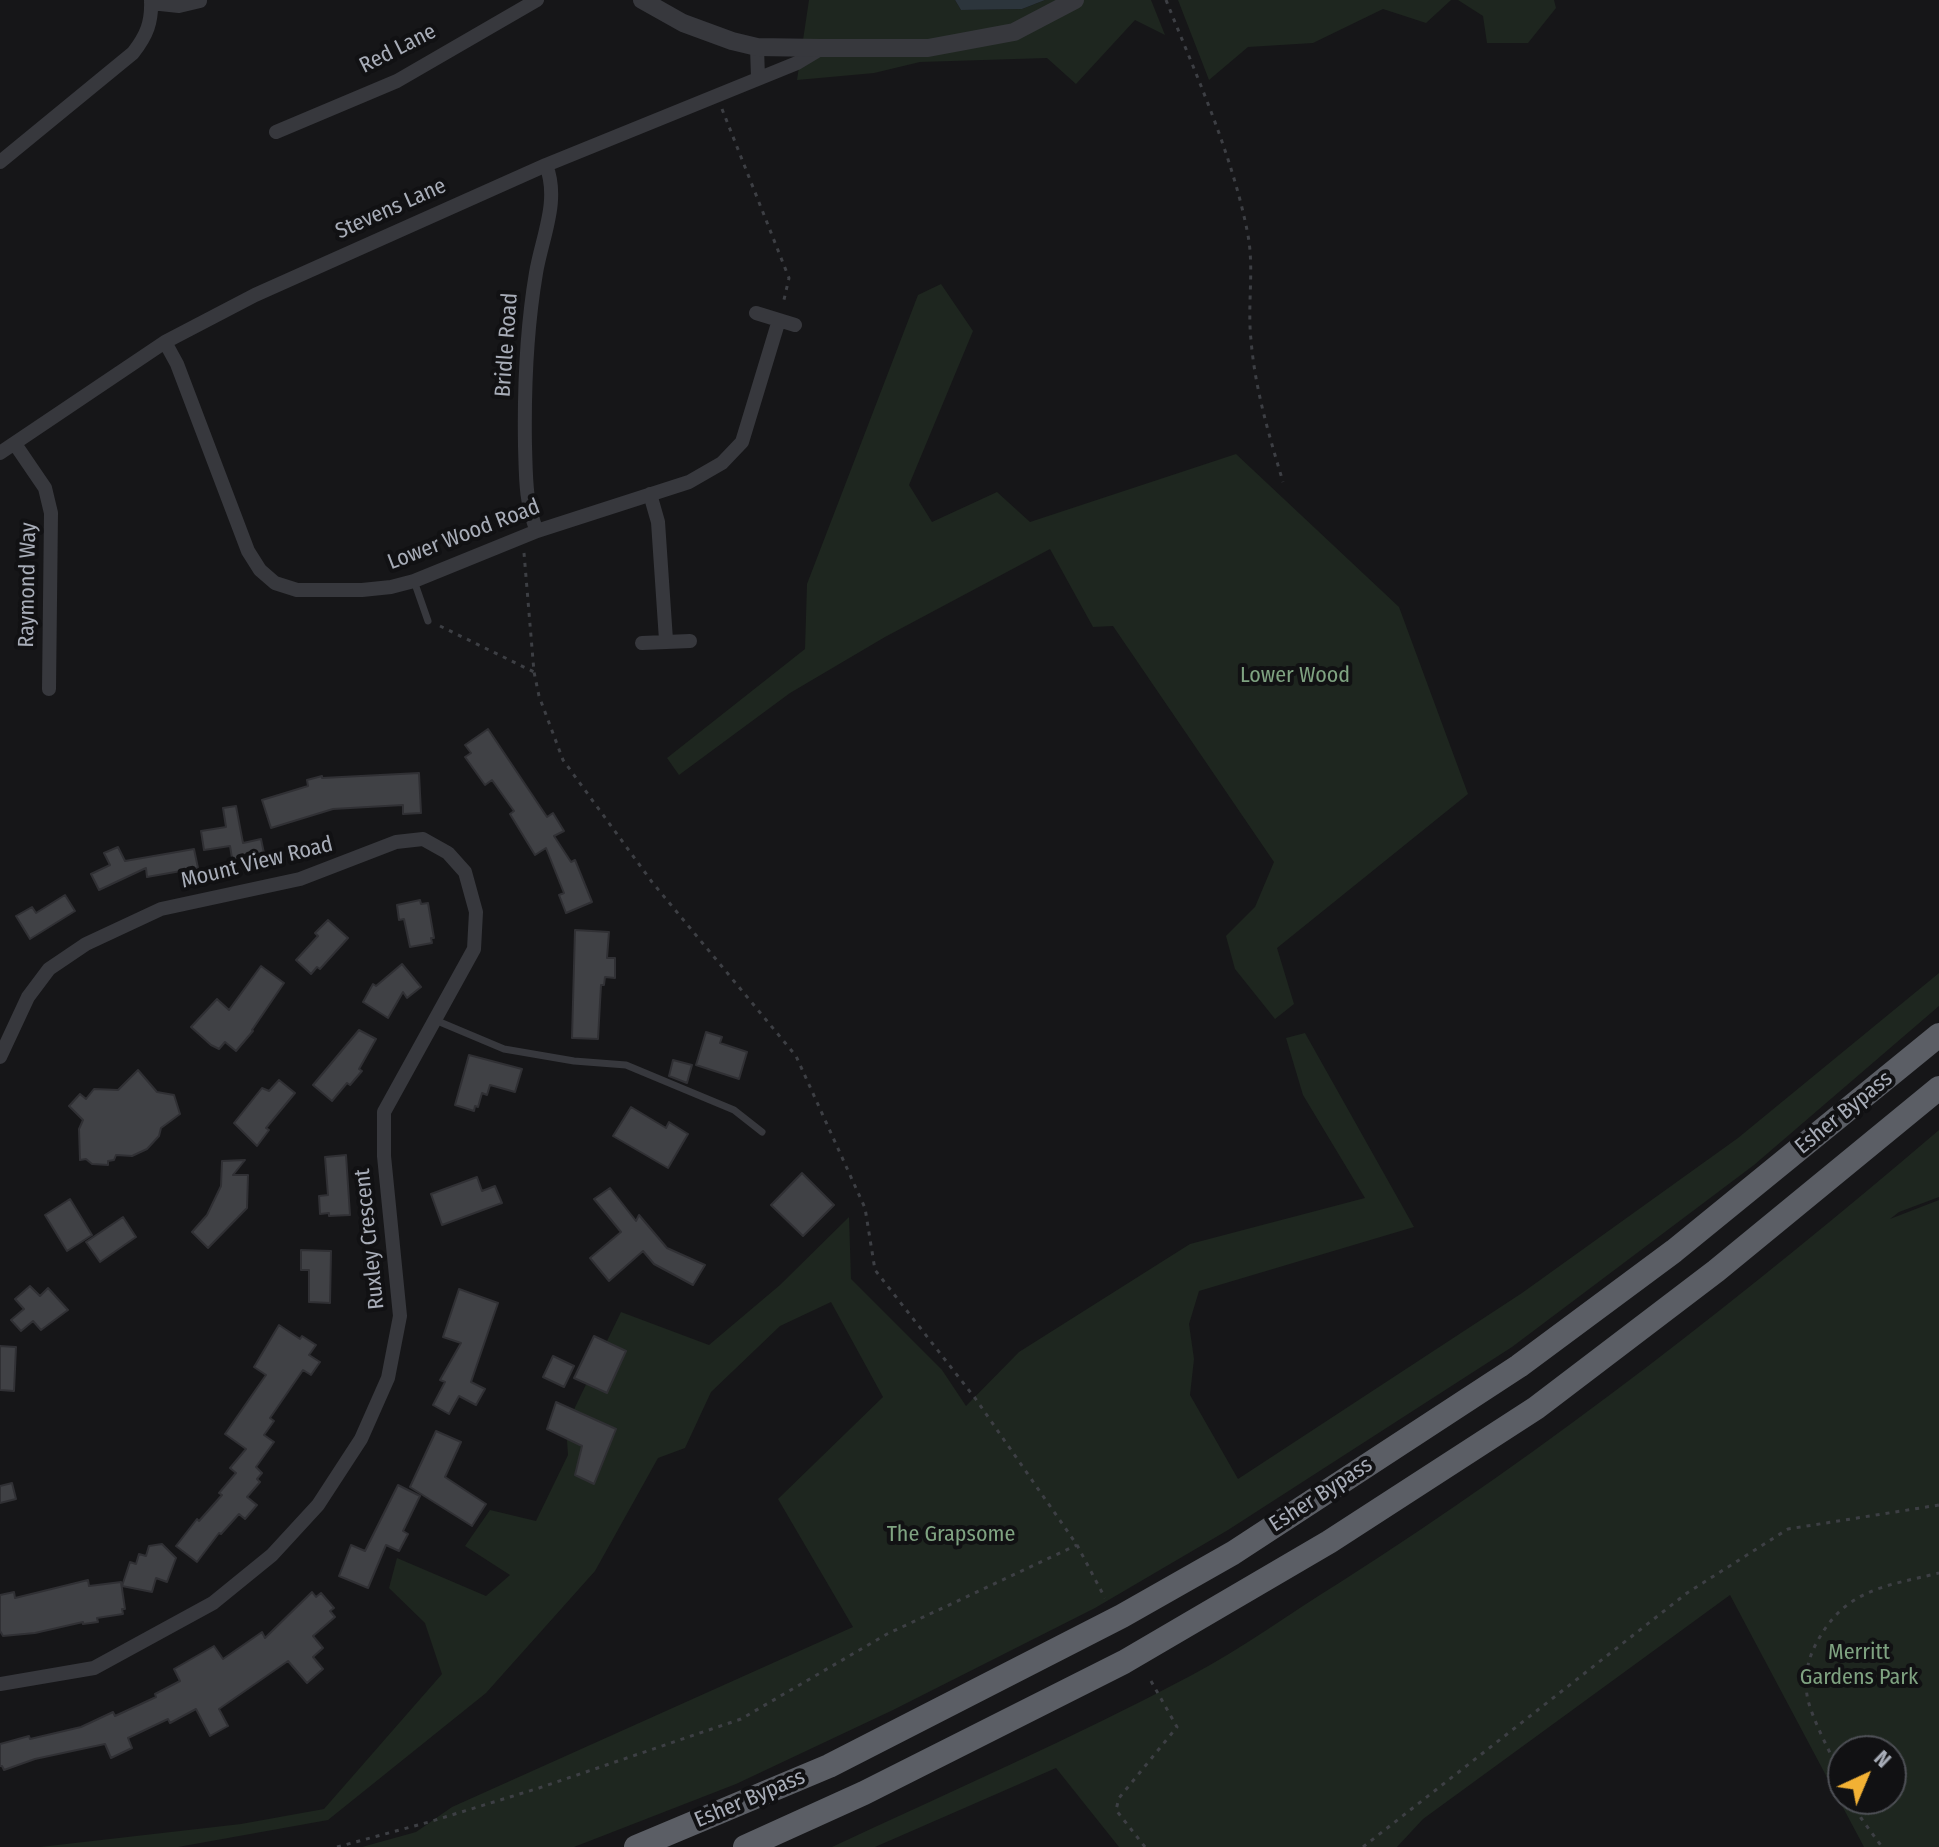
<!DOCTYPE html>
<style>
body{margin:0}
#map{position:relative;width:1939px;height:1847px;overflow:hidden;background:#161618;font-family:"Fira Sans Condensed",sans-serif}
canvas{display:block}
.north{position:absolute;left:1827px;top:1735px;width:80px;height:80px;box-sizing:border-box;background:#111113;border:2px solid #4d4f55;border-radius:50%;rotate:44deg;font-size:22px;font-weight:700;line-height:32px;text-align:center;color:#a8adb8}
.north::after{content:'';display:block;margin:auto;width:28px;height:36px;background:#f2b134;clip-path:polygon(50% 0,100% 100%,50% 72%,0 100%)}
</style>
<div id="map">
<canvas width="1939" height="1847"></canvas>
<div class="north">N</div>
</div>
<script>
const ctx = document.querySelector('canvas').getContext('2d');
ctx.lineJoin = 'round';
function fill(path, color) {
  ctx.fillStyle = color;
  ctx.fill(path, 'evenodd');
}
function stroke(path, color, width, dash) {
  ctx.strokeStyle = color;
  ctx.lineWidth = width;
  ctx.lineCap = dash ? 'butt' : 'round';
  ctx.setLineDash(dash || []);
  ctx.stroke(path);
}
function write(font, color, halo, rows, align = 'center') {
  ctx.font = font + ' "Fira Sans Condensed",sans-serif';
  ctx.lineWidth = 8;
  ctx.setLineDash([]);
  ctx.textBaseline = 'middle';
  ctx.strokeStyle = halo;
  ctx.fillStyle = color;
  for (const [text, x, y, turn = 0] of rows) {
    ctx.save();
    ctx.translate(x, y);
    ctx.rotate((+turn || 0) * Math.PI / 180);
    ctx.textAlign = isNaN(turn) ? turn : align;
    if (halo) ctx.strokeText(text, 0, 0);
    ctx.fillText(text, 0, 0);
    ctx.restore();
  }
}
const green = new Path2D(`
 M809,0H955L961,10L1022,9L1045,0H1151L1165,35L1135,20L1076,84L1047,58L920,62L874,73L797,80Z
 M1178,0H1451L1426,23L1383,9L1313,43L1248,47L1209,80Z
 M1458,0H1554L1556,8L1528,43H1487L1483,16Z
 M941,284L973,331L909,485L932,522L997,492L1030,522L1236,454L1399,607L1468,794L1277,948L1294,1004L1275,1019L1235,969L1226,936L1255,907L1274,862L1113,626L1093,627L1050,549L885,637L790,693L679,775L667,758L805,649L807,584L918,295Z
 M1939,973V1006L1754,1165L1512,1347L1228,1530L1095,1608L893,1710L736,1784L574,1847H362L416,1832L452,1807L853,1627L778,1499L883,1397L831,1302L780,1326L711,1392L685,1448L658,1458L595,1571L486,1693L328,1820L178,1847H40L241,1824L324,1809L442,1674L425,1623L389,1588L397,1558L486,1596L510,1575L465,1546L490,1510L536,1521L568,1455L566,1426L621,1312L709,1345L780,1285L849,1217L851,1279L942,1370L966,1406L1019,1352L1190,1244L1365,1198L1303,1095L1286,1038L1305,1033L1414,1227L1199,1291L1189,1324L1194,1359L1190,1395L1238,1479L1522,1293L1738,1138Z
 M1939,1130V1197L1899,1212L1890,1219L1939,1200V1847H1864L1730,1595L1423,1819L1397,1847H1119L1056,1768L875,1847H832C952,1791 1075,1737 1192,1675C1243,1648 1290,1613 1339,1583C1551,1448 1748,1293 1939,1130ZM1843,1751H1891V1799H1843Z`);
const water = new Path2D(`
 M955,0H1045L1022,9L961,10Z`);
const building = new Path2D(`
 M488,729L547,817L553,813L564,831L554,836L571,862L575,860L592,902L566,913L559,895L564,893L546,848L535,855L510,814L514,811L492,780L485,785L465,757L471,753L465,745Z
 M419,773L421,813L403,814V805L333,809L271,828L262,800L308,786L307,780L322,776V778Z
 M236,806L243,843L261,839L265,858L233,864L230,846L204,850L201,831L226,827L223,808Z
 M118,847L125,861L194,849L198,868L147,877L146,868L99,890L91,874L110,865L104,853Z
 M65,895L75,911L30,939L16,916L32,907L36,913Z
 M420,900L421,904L428,903L434,938H431L432,943L410,947L404,919L399,920L397,905Z
 M328,920L348,938L320,969L317,967L311,974L296,960L318,936L315,933Z
 M575,930L609,932L607,958H615V978L605,977L604,985H601L598,1039L572,1038Z
 M402,964L421,987L407,998L403,992L388,1018L363,1002L373,984L376,986Z
 M261,966L284,983L252,1030L253,1031L236,1051L225,1042L219,1049L211,1045L191,1027L217,999L229,1010Z
 M359,1030L376,1039L359,1069L362,1071L350,1085L347,1083L332,1101L313,1085Z
 M706,1032L722,1037L720,1043L747,1052L739,1079L696,1065Z
 M469,1055L522,1069L515,1092L490,1085L487,1095L482,1093L478,1107L475,1106L474,1111L455,1105Z
 M673,1060L692,1065L687,1083L669,1076Z
 M138,1070L157,1092L174,1095L180,1114L161,1128L159,1136L147,1149L132,1156L116,1155L114,1160L108,1161V1165L92,1164L86,1159L80,1160L79,1129L83,1120L69,1106L80,1094L86,1099L94,1089L118,1090Z
 M279,1080L295,1093L266,1128L269,1130L257,1146L234,1123L262,1088L269,1091Z
 M631,1107L666,1128L669,1122L688,1134L668,1168L613,1136Z
 M346,1155L350,1215L329,1216V1213L320,1214L319,1196L328,1195L325,1157Z
 M245,1160L233,1175H248L247,1208L208,1248L192,1232L207,1215L221,1186L222,1161Z
 M802,1173L834,1205L803,1236L771,1205Z
 M477,1177L482,1191L495,1186L502,1203L442,1225L431,1194Z
 M610,1188L636,1221L639,1215L667,1248L705,1265L693,1285L654,1264L643,1251L609,1281L590,1258L621,1232L594,1199Z
 M70,1199L92,1235L67,1251L45,1215Z
 M123,1217L136,1237L100,1262L86,1242Z
 M301,1250L331,1251L330,1303L309,1302V1270H301Z
 M30,1286L40,1296L48,1288L68,1310L41,1330L33,1321L21,1331L11,1320L24,1309L15,1299Z
 M459,1289L498,1303L471,1382L485,1389L476,1405L459,1396L449,1414L433,1405L445,1382L440,1380L461,1343L443,1337Z
 M279,1325L300,1339L302,1336L316,1345L309,1355L320,1362L311,1375L303,1370L270,1418L274,1421L264,1435L274,1442L256,1467L262,1473L257,1479L260,1482L247,1497L257,1505L245,1519L239,1514L221,1534L219,1533L197,1562L176,1546L197,1519L199,1521L222,1495L219,1493L236,1473L230,1468L246,1449L225,1434L266,1375L254,1367Z
 M594,1336L626,1351L607,1393L574,1378Z
 M0,1346L16,1347L14,1391L0,1390Z
 M553,1356L574,1366L564,1387L543,1377Z
 M556,1402L616,1429L594,1484L575,1475L582,1446L547,1429Z
 M436,1431L461,1442L445,1477L486,1504L472,1526L410,1487Z
 M12,1483L16,1499L0,1503V1486Z
 M398,1485L420,1496L403,1531L408,1534L399,1551L386,1545L368,1588L339,1576L351,1545L365,1551Z
 M162,1544L176,1558L167,1582L156,1578L152,1592L122,1586L130,1562L136,1564L139,1554L146,1556L149,1546Z
 M88,1580L89,1586L121,1582L125,1609H122L123,1614L97,1618L98,1622L83,1624V1622L35,1633L3,1636L0,1631V1595L14,1592L15,1598Z
 M312,1592L316,1597L321,1593L334,1608L330,1611L335,1617L313,1636L323,1648L313,1657L323,1669L307,1683L288,1661L219,1709L228,1726L210,1736L196,1709L170,1723L168,1719L128,1738L132,1748L111,1758L105,1744L35,1759L4,1770L2,1766H0V1744L29,1736L30,1739L81,1727L113,1712L115,1716L156,1697L155,1694L180,1681L174,1669L214,1646L223,1659L262,1632L265,1638Z`);
const path = new Path2D(`
 M1166,0C1196,75 1231,151 1247,230C1255,267 1247,303 1251,340C1255,389 1269,435 1283,482
 M722,109L789,278L783,304
 M524,553L534,672L539,696L563,760L652,882L796,1056L865,1208L875,1270L975,1398L1077,1545L1105,1598
 M440,626L534,672
 M1843,1779C1833,1758 1810,1716 1807,1695C1804,1677 1808,1658 1817,1642C1845,1589 1886,1586 1939,1573
 M1852,1799L1861,1818L1882,1847
 M337,1847L429,1822L539,1788L741,1719L887,1634L1077,1545
 M1145,1847L1116,1810L1119,1798L1177,1727L1151,1681
 M1363,1847L1687,1593L1788,1529L1939,1505`);
const service = new Path2D(`
 M414,581L428,621
 M435,1020L504,1049L574,1061L626,1065L734,1110L762,1132`);
const minor = new Path2D(`
 M151,3L179,6L200,1
 M757,47L758,78
 M276,132L397,81L537,0
 M0,162L133,53C147,35 152,22 151,0
 M756,313L795,325
 M165,342L177,364L248,551L260,570L275,583L297,590H362L391,587L414,581L537,531L689,482L722,463L742,442L779,320
 M15,444L45,488L51,513L49,689
 M0,453L165,342L255,295L546,165L797,63L822,48
 M650,494L658,522L666,640
 M537,531C525,503 526,475 525,446C524,386 526,332 536,273C542,237 560,201 546,165
 M642,643L690,641
 M0,1057L28,997L49,969L86,944L161,909L300,879L396,842L423,839L448,853L465,872L476,912L474,949L384,1112V1156L400,1316L388,1378L361,1439L318,1505L272,1555L213,1603L94,1668L0,1684`);
const tertiary = new Path2D(`
 M642,0L683,23L732,41L757,47L822,48H928L1014,32L1075,0`);
const trunk = new Path2D(`
 M636,1847L829,1766L1122,1616L1233,1553L1519,1366L1674,1251L1939,1035
 M745,1847L864,1793L1124,1662L1329,1542L1536,1408L1716,1271L1939,1088`);
const streetNames = [
 ["Red Lane",398,49,-27],
 ["Stevens Lane",391,209,-24],
 ["Bridle Road",507,345,-86],
 ["Lower Wood Road",464,535,-21],
 ["Raymond Way",28,585,-89],
 ["Mount View Road",257,863,-14],
 ["Esher Bypass",1844,1113,-39],
 ["Ruxley Crescent",370,1239,-96],
 ["Esher Bypass",1321,1495,-33],
 ["Esher Bypass",750,1799,-23]
];
const parkNames = [
 ["Lower Wood",1295,676],
 ["The Grapsome",951,1535],
 ["Merritt",1859,1653],
 ["Gardens Park",1859,1678]
];
fill(green, '#1e261f');
fill(water, '#2c353c');
fill(building, '#404145');
stroke(building, '#303034', 2);
stroke(path, '#3d3f44', 3, [4, 6]);
stroke(service, '#37383d', 7);
stroke(minor, '#37383d', 14);
stroke(tertiary, '#37383d', 18);
stroke(trunk, '#5b5e65', 24);
write('22px', '#a8adb8', '#111113', streetNames);
write('22px', '#7fa381', '#111113', parkNames);
</script>
